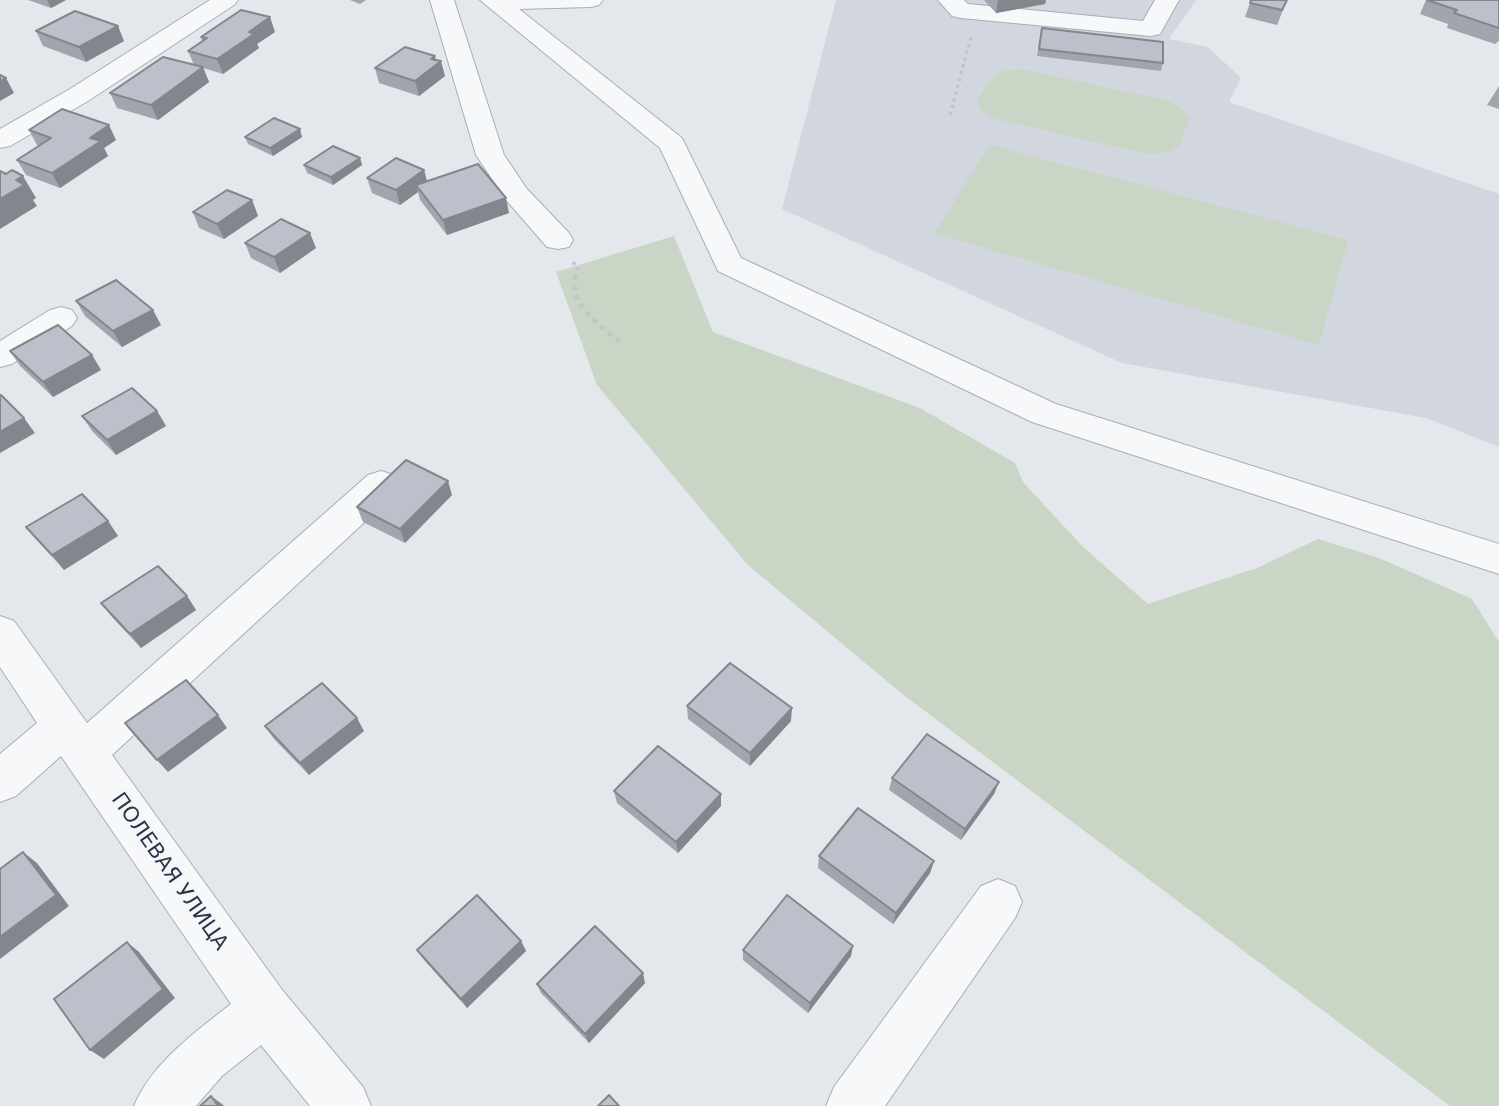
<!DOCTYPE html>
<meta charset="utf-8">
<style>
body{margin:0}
canvas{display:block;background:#e4e7ec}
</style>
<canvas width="1499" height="1106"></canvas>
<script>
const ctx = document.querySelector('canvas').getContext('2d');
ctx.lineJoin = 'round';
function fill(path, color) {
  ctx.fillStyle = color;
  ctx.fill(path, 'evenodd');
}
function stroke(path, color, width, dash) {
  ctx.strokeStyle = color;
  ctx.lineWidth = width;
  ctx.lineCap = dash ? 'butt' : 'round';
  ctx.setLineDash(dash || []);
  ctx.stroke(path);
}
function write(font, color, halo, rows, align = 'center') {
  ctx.font = font + ' "DejaVu Sans",sans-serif';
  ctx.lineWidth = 6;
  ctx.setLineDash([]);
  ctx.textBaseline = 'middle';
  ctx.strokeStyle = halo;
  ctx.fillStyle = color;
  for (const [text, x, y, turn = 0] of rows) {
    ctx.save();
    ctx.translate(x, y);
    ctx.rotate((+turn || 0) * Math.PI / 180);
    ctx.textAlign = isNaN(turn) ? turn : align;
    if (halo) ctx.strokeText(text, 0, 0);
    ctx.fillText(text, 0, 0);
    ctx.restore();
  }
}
const built = new Path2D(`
 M836,0H1196L1169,39L1208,47L1241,78L1229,102L1499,194V447L1426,418L1122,363L782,209Z`);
const green = new Path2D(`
 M1022,69L1168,101L1182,109L1189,119L1179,146L1167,152L1148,154L995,119L982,111L977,101C991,77 992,70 1022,69Z
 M990,145L1348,240L1319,345L934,233Z
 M674,236L713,332L920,408L1015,463L1023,482L1084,548L1148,604L1257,568L1318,539L1379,558L1472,599L1499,642V1106H1450L901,693L748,565L597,385L556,272Z`);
const pathFar1 = new Path2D(`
 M950,115L971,37
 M573,262L578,268L575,277`);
const path = new Path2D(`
 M576,275C567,305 601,326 621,342`);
const minor = new Path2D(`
 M210,0H238L234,5L88,101L10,146L0,148V129L70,89Z
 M430,0H454L504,155L527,189L569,233L573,240L569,247L558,249L547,247L507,201L476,155Z
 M480,0H603L599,5L591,7L519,9L682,138L741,258L1056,404L1499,544V574L1032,422L718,271L660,148Z
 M938,0H964L968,4L1143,21L1155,0H1179L1160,34L1151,36L961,18L952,16Z
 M61,307L72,310L77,318L72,326L12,364L0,367V341L50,310Z
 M381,471L394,475L399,485L394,495L112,755L283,991L363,1087L371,1106H310L261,1045L222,1076L196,1106H134C152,1063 195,1032 231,1004L61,756L16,796L0,802V754L37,723L0,667V616L14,621L87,723L368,475Z
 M998,879L1015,886L1022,902L1015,918L885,1106H826L834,1087L981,886Z`);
const wall = new Path2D(`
 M28,0H66L51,8Z
 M350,0H366L360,4Z
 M984,0H1046L1045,4L996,13Z
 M1251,0H1287L1277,25L1245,17Z
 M1426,0H1499V41L1495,44L1447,28L1448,24L1420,14Z
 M1042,28L1163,63L1161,71L1037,56Z
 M36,31L124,41L86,62L43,46Z
 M275,32L257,44L259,48L223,74L203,68L209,82L158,120L117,108L110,93L194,65L188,51L202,41L201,37Z
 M436,60L445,76L419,96L379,83L375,68Z
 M1499,86V109L1487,105Z
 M29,130L116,140L104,148L108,156L60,188L26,175L17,160L39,146L37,145Z
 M245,137H302L273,156L248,144Z
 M360,158L362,165L333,185L307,173L304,165Z
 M424,170L427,181L509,213L447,235L420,200L418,192L400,205L372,193L367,178Z
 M252,200L258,216L224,239L199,228L193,212Z
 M245,243L316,248L280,273L251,258Z
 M76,301L161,325L122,347L85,316Z
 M10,351L92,355L101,370L53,397L20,366Z
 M157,411L166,426L116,455L92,431L82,416Z
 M452,495L405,543L363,522L357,507Z
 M108,521L118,536L64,570L38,541L26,527Z
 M187,596L196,610L141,648L112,617L101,603Z
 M687,706L791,721L750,766L688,719Z
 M265,726L364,731L309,775L274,739Z
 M892,778L999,782L994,794L961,840L889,790Z
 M614,791L721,806L678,853L617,803Z
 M819,856L934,861L930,873L893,924L818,868Z
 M521,941L526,951L467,1008L424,960L417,950Z
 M743,950L851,956L808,1013L743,960Z
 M645,983L589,1043L541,993L537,984Z`);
const shadedWall = new Path2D(`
 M47,0H66L51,8Z
 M998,0H1046L1045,4L996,13Z
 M270,17L275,32L257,44L259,48L223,74L217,59L249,32Z
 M118,26L124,41L86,62L79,47Z
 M435,56L437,65L441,61L445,76L419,96L415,81L431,59Z
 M203,67L209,82L158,120L151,105Z
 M6,78L14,93L0,101V81Z
 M109,125L116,140L104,148L108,156L60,188L52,173L90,138Z
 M300,129L302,137L273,156L270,148Z
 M360,158L362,165L333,185L331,177Z
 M424,170L428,185H416L418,192L400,205L396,190Z
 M23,176L36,198L33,200L37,206L0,229V199L16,180Z
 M506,198L509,213L447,235L443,220Z
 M252,200L258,216L224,239L217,224Z
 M310,233L316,248L280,273L274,257Z
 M153,310L161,325L122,347L113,331Z
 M92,355L101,370L53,397L43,382Z
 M157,411L166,426L116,455L107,440Z
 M24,418L35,433L0,453V432Z
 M448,481L452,495L405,543L400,529Z
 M108,521L118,536L64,570L52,555Z
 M187,596L196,610L141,648L130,634Z
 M792,708L791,721L750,766V753Z
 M218,715L227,728L168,772L157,760Z
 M357,718L364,731L309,775L300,763Z
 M999,782L994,794L961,840L965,829Z
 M721,794V806L678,853L676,842Z
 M23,852L37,863L69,906L0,959V937Z
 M934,861L930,873L893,924L896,913Z
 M521,941L526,951L467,1008L461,999Z
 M127,942L139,952L175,998L104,1059L90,1050Z
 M853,946L851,956L808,1013L810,1003Z
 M643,973L645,983L589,1043L585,1034Z
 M211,1096L222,1104L224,1106H218Z`);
const building = new Path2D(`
 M1251,0H1287L1282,10L1250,3Z
 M1427,0H1499V28L1454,13L1457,10Z
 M241,10L270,17L249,32L254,34L217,59L188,51L207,38L201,37Z
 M75,11L118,26L79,47L36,31Z
 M1042,28L1163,42V63L1039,49Z
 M405,47L435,56L431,59L441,61L415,81L375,68Z
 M163,57L203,67L151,105L110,93Z
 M0,75L6,78L0,81Z
 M62,109L109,125L90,138L101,141L52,173L17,160L51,138L29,130Z
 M274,118L300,129L270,148L245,137Z
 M333,146L360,158L331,177L304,165Z
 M396,158L424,170L396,190L367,178Z
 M478,164L506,198L443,220L416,185Z
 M12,170L23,176L16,180L24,185L0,199V171L6,174Z
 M227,190L252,200L217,224L193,212Z
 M281,219L310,233L274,257L245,243Z
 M116,280L153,310L113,331L76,301Z
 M58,325L92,355L43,382L10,351Z
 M132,388L157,411L107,440L82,416Z
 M0,395H1L24,418L0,432Z
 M406,460L448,481L400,529L357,507Z
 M82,494L108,521L52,555L26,527Z
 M158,566L187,596L130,634L101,603Z
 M730,663L792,708L750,753L687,706Z
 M186,680L218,715L157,760L125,723Z
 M322,683L357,718L300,763L265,726Z
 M927,734L999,782L965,829L892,778Z
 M658,746L721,794L676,842L614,791Z
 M858,808L934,861L896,913L819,856Z
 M23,852L56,895L0,937V869Z
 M477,895L521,941L461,999L417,950Z
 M787,895L853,946L810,1003L743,950Z
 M595,926L643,973L585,1034L537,984Z
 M127,942L163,989L90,1050L54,999Z
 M609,1095L619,1106H598Z
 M211,1096L218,1106H200Z`);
const nearStreetnames = [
 ["ПОЛЕВАЯ УЛИЦА",169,872,55]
];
fill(built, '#d2d6de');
fill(green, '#c9d6c5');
stroke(minor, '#a9aeb7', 2);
stroke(pathFar1, '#c2c5cb', 3.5, [3.5, 3.5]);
stroke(path, '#c2c5cb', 4.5, [5, 5]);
fill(minor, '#f7f8fa');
fill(wall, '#a1a5ae');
fill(shadedWall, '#83868d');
fill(building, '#bbc0ca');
stroke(building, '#83868d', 2);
write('21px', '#2b3445', '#f4f6f9', nearStreetnames);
</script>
